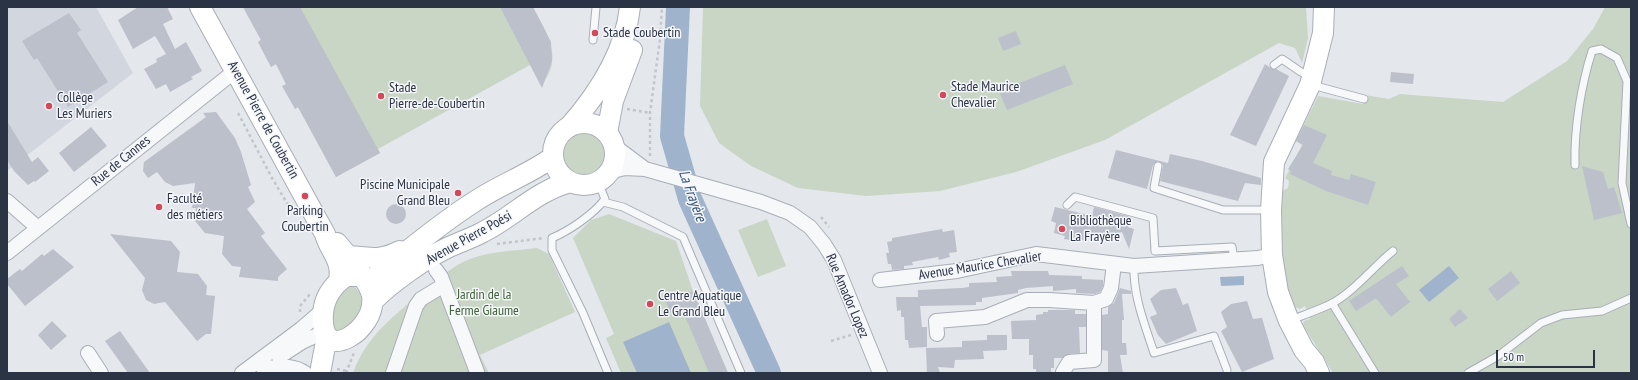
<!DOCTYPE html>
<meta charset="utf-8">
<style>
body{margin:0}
#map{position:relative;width:1638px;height:380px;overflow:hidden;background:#e4e7ec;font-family:"PT Sans Narrow",sans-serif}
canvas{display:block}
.frame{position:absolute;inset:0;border:8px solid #2b3445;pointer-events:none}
.scale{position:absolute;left:1496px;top:350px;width:99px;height:18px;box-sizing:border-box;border:2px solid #2b3445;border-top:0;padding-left:5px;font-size:12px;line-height:14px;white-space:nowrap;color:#2b3445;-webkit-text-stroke:3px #f4f6f9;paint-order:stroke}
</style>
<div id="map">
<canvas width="1638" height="380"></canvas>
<div class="frame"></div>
<div class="scale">50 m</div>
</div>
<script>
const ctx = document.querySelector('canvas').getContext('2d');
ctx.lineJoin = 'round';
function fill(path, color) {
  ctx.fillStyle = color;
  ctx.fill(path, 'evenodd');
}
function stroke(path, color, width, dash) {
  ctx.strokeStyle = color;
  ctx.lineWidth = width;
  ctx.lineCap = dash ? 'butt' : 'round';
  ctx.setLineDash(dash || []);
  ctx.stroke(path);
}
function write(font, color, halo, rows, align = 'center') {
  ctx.font = font + ' "PT Sans Narrow",sans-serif';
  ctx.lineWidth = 3;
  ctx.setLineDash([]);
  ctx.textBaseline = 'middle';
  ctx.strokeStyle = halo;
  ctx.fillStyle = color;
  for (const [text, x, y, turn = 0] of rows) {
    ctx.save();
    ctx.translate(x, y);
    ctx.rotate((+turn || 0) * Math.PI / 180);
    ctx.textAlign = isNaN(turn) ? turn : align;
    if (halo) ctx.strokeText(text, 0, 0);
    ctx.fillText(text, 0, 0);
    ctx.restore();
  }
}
const built = new Path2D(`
 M7,7H96L133,73L7,171Z`);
const green = new Path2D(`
 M243,7H533C546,32 565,59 541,85L530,65L378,149L380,153L336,177L298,107L295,109L286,84L276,64L271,67L258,42L261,40Z
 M703,7H1306L1308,38L1302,63L1295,48L1279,43L1105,140L1016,172L940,191L866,196L798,188L751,166L719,143L700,106Z
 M1605,7H1631V373H1333L1303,325L1304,321L1310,319L1305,306L1300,309L1291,305L1283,263L1280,192L1288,188L1289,181L1285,178L1302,145L1296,141L1318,96L1363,104L1365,95L1389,99L1400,94L1503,102L1567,61L1593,29Z
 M560 154a24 24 0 1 1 48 0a24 24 0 1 1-48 0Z
 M609,214L676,241L693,291L728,373H621L606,338L614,334L573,238L591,220Z
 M767,219L786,266L758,277L738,230Z
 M537,248L549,254L575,312L480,355L489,373H353C367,335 393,317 423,291C436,281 450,268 465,261C487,251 513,251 537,248Z
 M353,286C365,293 364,311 355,321C351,326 346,330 341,334L332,329C331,313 332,288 353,286Z`);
const water = new Path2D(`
 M1449,266L1459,278L1429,302L1419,290Z
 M1244,276V285L1221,286L1220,277Z
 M669,322L691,373H637L623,342Z`);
const river = new Path2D(`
 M678,7L672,136L690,199L769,373`);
const building = new Path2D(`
 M138,7H167L173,19L163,24L175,49L186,42L202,71L191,77L193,79L170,92L166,84L156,89L144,69L157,62L156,59L166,54L155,36L133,49L118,20Z
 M243,7H300L380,153L336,177L298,107L295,109L282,86L286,84L276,64L271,67L258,42L261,40Z
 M500,7H533L551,42L552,61L542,88Z
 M69,13L81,30L77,33L108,82L68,107L37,58L34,60L22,41Z
 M1016,31L1021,44L1003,51L998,38Z
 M1265,64L1272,69H1276L1289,76L1256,146L1230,135Z
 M1065,65L1073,84L1007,110L999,91Z
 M1391,72L1414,74L1413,84L1390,82Z
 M216,112L235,138L241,152L251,185L248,187L255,202L247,209L265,233L261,236L287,269L278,277V281L239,277L241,267L232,266L222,254L224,236L205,233L195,221L196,208H192L195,183L173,186L165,182L157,172L148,178L143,171L144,162L206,117L203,113Z
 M7,121L32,162L38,157L49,171L35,182L34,181L28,185L14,171L7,160Z
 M1304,125L1327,135L1313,163L1332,171L1331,175L1349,180L1351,174L1376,182L1368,205L1326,191L1290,174L1291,171L1288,169L1303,145L1296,141Z
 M91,127L107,146L74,172L59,153Z
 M1116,150L1168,163L1170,154L1202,161L1261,178V185L1245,183L1238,201L1160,181L1163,165L1158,161L1153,165L1147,189L1108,178Z
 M1582,166L1603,172L1608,189L1614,187L1622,213L1594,220Z
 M386 214a10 10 0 1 1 20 0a10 10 0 1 1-20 0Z
 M1055,207L1092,216L1094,207L1131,217L1128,227L1134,229L1129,249L1122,232L1118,233L1119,238L1114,237L1113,240L1088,234L1086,241L1076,238V241L1064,239L1065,236L1054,233L1056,223L1051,221Z
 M942,229L943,232L954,230L957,252L949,253L950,257L939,260L938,257L912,262L913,265L904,266V269L892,270L891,264H888L886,253H889L887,242L892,241V238Z
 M110,234L171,241L180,252L177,272L198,274L207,286L206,295L215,296L211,334H206L197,341L165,302L154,304L146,300L142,290L145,278Z
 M53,249L74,267L25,306L7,284V279L20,269L22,271L42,254L44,256Z
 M1402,266L1409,276L1396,284L1410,302L1391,317L1376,298L1356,311L1349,301Z
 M1011,271H1048L1049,275L1082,276V279L1103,280V286L1100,292L1095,294L1076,293V289L1053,291V286L1026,288L1018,290V293L982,298V302H976V305L920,306L922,327H927V347L909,348L908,340H905L904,317H901V310L897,311L896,297H918V290L962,288L969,287V283L997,282L996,277L1012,276Z
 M1511,271L1520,283L1497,301L1488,289Z
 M1120,288L1131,291V294H1122L1124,320H1122V343H1126L1127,355H1120L1123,373H1108V351L1102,350V315L1108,314V307L1114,303Z
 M1176,288L1183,305L1188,303L1197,331L1166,344L1158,335L1150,317L1157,314L1150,299L1161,290Z
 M693,291L706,321L728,373H709L683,311L672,315L666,302Z
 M1247,301L1253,319L1262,318L1274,359L1242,372L1221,331L1227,327L1221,312L1231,304Z
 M1460,309L1468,318L1455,327L1449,319Z
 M1048,310H1075V314H1086V327H1079L1080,353L1068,354L1062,358H1054V368H1051V373H1036V369H1033V355H1029V339H1012L1011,321L1036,320V315L1043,314V312H1048Z
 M52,321L67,336L51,350L38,335Z
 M120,331L150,373H128L105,341Z
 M987,335H1007V350L983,351L984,359L955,360L954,368L938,367L940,373H927L926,348L962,347V341L987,340Z`);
const path = new Path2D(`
 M627,109L650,113
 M238,113L272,178L291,210
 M650,156V113L660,39L662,7
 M821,217L829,227
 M497,244L544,238
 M300,312V306L311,293
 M831,341L851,335
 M337,369L347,371
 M346,373L354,353`);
const lane = new Path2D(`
 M593,40L596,7
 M1274,65L1282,59L1301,72L1312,76
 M1312,85L1364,99
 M1575,165C1574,129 1581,86 1592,51L1601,49L1617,58L1627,81L1622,183L1631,224
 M1158,166L1154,188L1223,210H1271
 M598,182L605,199C594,214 569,231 552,238V250L583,313L608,373
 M603,202L623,207L683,237L741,373
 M1067,205L1075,197L1153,218L1155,251L1232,247L1234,259
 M1134,266C1133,296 1145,325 1154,353L1214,336L1227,370
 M1332,303L1375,373
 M1291,320C1304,315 1318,310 1331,304C1355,291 1372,268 1393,251
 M1468,373L1498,356L1541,323L1562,315L1602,311L1631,298`);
const street = new Path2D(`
 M613,145L645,169
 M609,172L625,168L645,169L761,202L790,213L810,227L824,244L834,260L880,373
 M7,201L38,228
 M7,253L235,71
 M436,270L441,277L477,372L476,373
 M880,280L957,271L1036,254L1134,266L1258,258L1272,255
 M937,334L936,321L985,317L1027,300H1049L1094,303L1106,299L1111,288L1114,264
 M88,353L101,373
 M279,357L302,342L324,332
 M263,368C279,367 292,364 305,373
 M1063,372L1069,362L1094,360V303
 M242,373L301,329L323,310
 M393,373L416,306L421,299L444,285`);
const secondary = new Path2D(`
 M200,7L325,234C330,252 343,260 339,281
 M553 154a31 31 0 1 1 62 0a31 31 0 1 1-62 0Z
 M569,127C599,93 625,53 630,7
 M607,133L613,101L632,50
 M337,243C346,253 370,283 372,296C378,329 319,368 323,314C324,297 333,285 346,276H361
 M349,256C372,257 377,262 400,251
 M367,283C402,256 436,226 474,202C499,185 528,175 553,157
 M372,302C390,283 426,258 449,247C460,242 472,238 483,232C513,217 536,191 570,182
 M320,373L327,336
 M1319,373L1314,362L1304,350L1289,321L1278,292L1272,255L1271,210L1274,162L1310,85L1323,33L1324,7`);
const markers = [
 [595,33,4,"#d1495b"],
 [943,95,4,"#d1495b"],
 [381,96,4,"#d1495b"],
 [49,106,4,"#d1495b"],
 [458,193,4,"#d1495b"],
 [305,196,4,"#d1495b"],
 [159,207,4,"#d1495b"],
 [1062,229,4,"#d1495b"],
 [650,304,4,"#d1495b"]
];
const poiNames = [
 ["Stade Coubertin",603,33],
 ["Stade Maurice",951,87],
 ["Chevalier",951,103],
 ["Stade",389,88],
 ["Pierre-de-Coubertin",389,104],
 ["Collège",57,98],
 ["Les Muriers",57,114],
 ["Piscine Municipale",450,185,"right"],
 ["Grand Bleu",450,201,"right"],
 ["Faculté",167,199],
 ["des métiers",167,215],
 ["Parking",305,211,"center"],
 ["Coubertin",305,227,"center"],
 ["Bibliothèque",1070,221],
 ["La Frayère",1070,237],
 ["Centre Aquatique",658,296],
 ["Le Grand Bleu",658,312]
];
const streetNames = [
 ["Avenue Pierre de Coubertin",263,120,61],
 ["Rue de Cannes",121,161,-39],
 ["Avenue Pierre Poési",469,238,-29],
 ["Avenue Maurice Chevalier",980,266,-9],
 ["Rue Amador Lopez",847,296,67]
];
const parkNames = [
 ["Jardin de la",484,295],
 ["Ferme Giaume",484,311]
];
const waterNames = [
 ["La Frayère",692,196,70]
];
fill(built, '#d2d6de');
fill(green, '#c9d6c5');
fill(water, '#9fb4cc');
stroke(river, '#9fb4cc', 24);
fill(building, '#bbc0ca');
stroke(lane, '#a9aeb7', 9);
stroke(street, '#a9aeb7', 16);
stroke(secondary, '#a9aeb7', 22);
stroke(path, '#c2c5cb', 2.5, [3, 3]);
stroke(lane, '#f7f8fa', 7);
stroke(street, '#f7f8fa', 14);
stroke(secondary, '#fff', 20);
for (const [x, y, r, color] of markers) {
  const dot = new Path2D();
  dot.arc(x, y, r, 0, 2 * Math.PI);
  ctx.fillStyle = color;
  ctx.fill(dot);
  stroke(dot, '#f4f6f9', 1.5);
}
write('14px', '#2b3445', '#f4f6f9', poiNames, 'left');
write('14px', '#2b3445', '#f4f6f9', streetNames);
write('14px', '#3f6138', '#f4f6f9', parkNames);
write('italic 15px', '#34527a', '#f4f6f9', waterNames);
</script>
